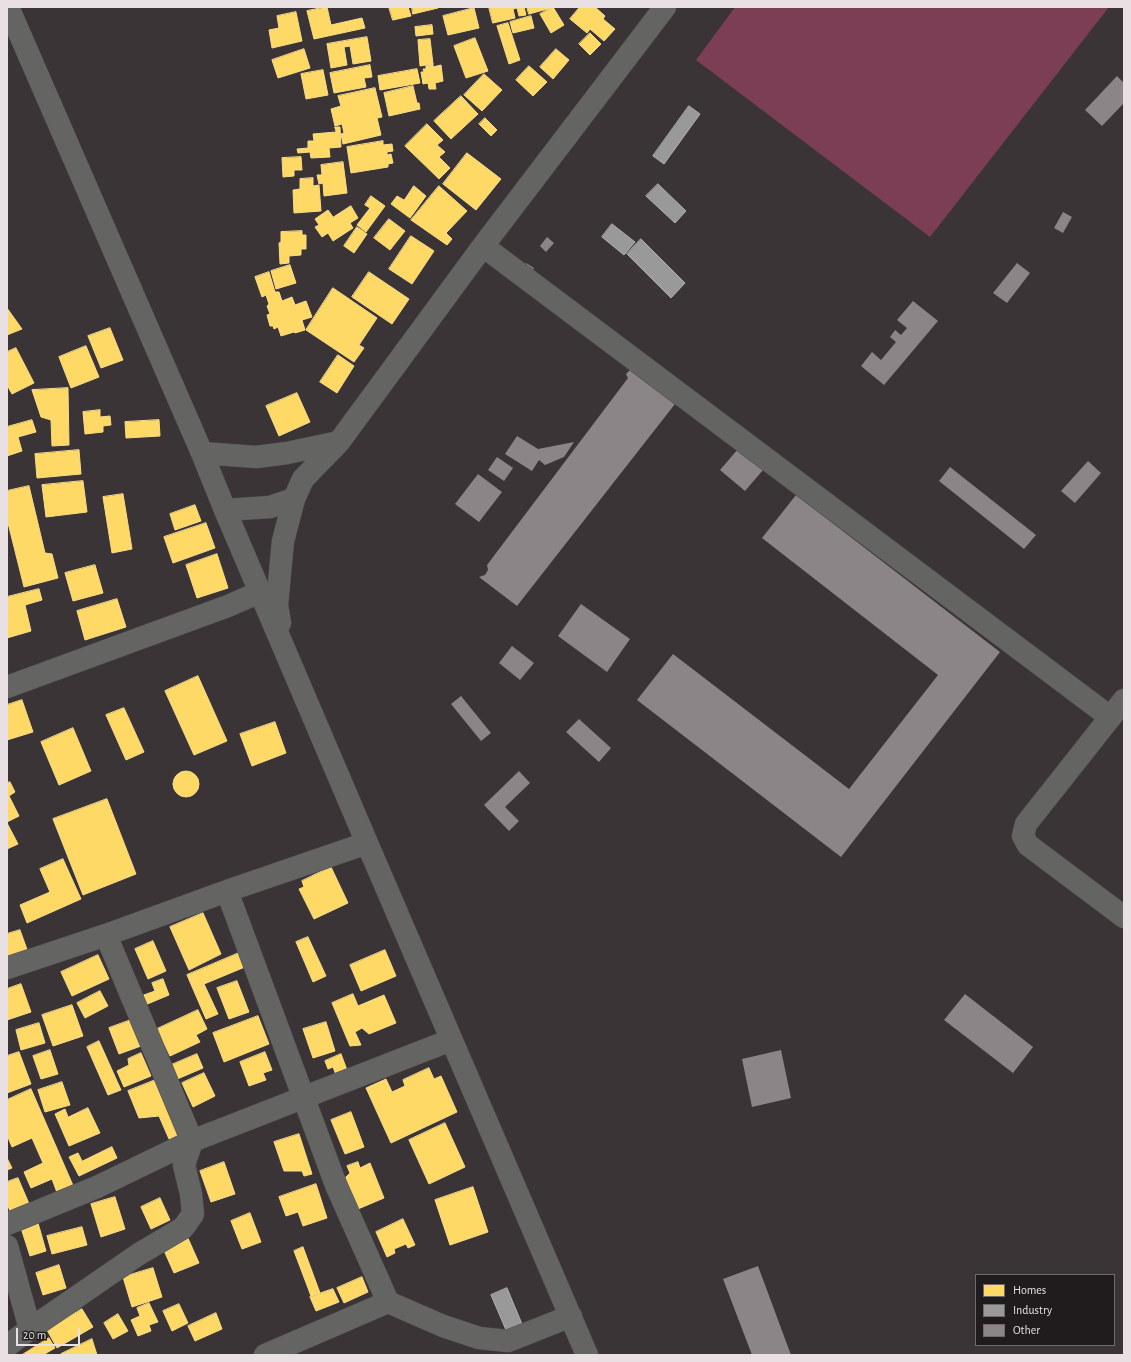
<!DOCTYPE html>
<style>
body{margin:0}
#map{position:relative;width:1131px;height:1362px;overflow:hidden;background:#3a3436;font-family:"Alegreya Sans",sans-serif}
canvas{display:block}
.frame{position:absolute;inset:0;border:8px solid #e8e0e2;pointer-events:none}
.legend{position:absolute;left:975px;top:1274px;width:140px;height:72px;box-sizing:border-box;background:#201b1d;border:1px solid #706a6c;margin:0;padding:5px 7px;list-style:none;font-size:12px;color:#e8e0e2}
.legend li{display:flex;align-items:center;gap:8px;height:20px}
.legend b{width:20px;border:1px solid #706a6c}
.scale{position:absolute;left:16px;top:1328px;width:64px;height:18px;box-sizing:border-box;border:2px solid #e8e0e2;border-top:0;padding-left:5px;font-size:12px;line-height:14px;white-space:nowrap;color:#e8e0e2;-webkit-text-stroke:3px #201b1d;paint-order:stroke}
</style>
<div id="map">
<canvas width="1131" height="1362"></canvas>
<div class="frame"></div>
<ul class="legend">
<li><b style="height:11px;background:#ffd966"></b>Homes</li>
<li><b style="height:11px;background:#999"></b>Industry</li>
<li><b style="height:11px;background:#8b8587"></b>Other</li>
</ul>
<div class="scale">20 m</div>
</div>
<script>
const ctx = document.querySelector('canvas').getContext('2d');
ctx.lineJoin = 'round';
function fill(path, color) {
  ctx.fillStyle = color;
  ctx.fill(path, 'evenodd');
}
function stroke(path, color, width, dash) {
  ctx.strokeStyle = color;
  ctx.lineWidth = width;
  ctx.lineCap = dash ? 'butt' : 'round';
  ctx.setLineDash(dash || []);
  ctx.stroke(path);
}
const green = new Path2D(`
 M735,7H1109L930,237L696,60Z`);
const homes = new Path2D(`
 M327,7L331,25L362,18L365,28L314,39L307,11Z
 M389,7H408L411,16L393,20Z
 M412,7H438V8L413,14Z
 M489,7H524L526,15L519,16L517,8L513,9L515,18L493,23Z
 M527,7H551V8L529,14Z
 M553,7L564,25L551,33L540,14Z
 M580,7H595L605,16L603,19L615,29L604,41L590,29L587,33L570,19Z
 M474,8L479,28L448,35L443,16Z
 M296,12L302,41L272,48L269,30L279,28L277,16Z
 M531,16L534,28L513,33L510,22Z
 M508,23L520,60L509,64L497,26Z
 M432,25L433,34L416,36L415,27Z
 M590,33L601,44L590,55L579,44Z
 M367,37L371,61L353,64L350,46L344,47L347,65L331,68L327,44Z
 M475,38L488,71L466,78L454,46Z
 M430,39L433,64L420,66L418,40Z
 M304,49L310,68L278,78L272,60Z
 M556,49L569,60L553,79L540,67Z
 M433,64V67L441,65L443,81L435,83L436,89H429L428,83L423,84L421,72H424L423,69H426V66Z
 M370,65L372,77L364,78L366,87L334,93L330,73Z
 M529,66L547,82L533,96L516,80Z
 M417,69L420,83L380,90L378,76Z
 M323,70L328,95L306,99L301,74Z
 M484,74L502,90L482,111L464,95Z
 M413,86L417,103H419L420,109L389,116L384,93Z
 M375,88L382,117L377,118L381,135L343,144L341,134L344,133L342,124L335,126L331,109L341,106L338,96Z
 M461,96L478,114L451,139L434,121Z
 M485,118L497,130L491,136L479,124Z
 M427,124L443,140L437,145L445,152L439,157L450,168L439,179L405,146Z
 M335,127H340L341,147L329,148L330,157L311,158L310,152L298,153L297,149L308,148V141H314L313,134L336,132Z
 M383,141V145L392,144L393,151L387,152V155L391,154L393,163L388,164V167L351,173L347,147Z
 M467,153L501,179L476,210L443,184Z
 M301,157L302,170H294V176L283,177L282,158Z
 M343,162L347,193L324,196L323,183L319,184L317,175H322L321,165Z
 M313,178V186L319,185L321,211L294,213L293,190L300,189V179Z
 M414,186L426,196L410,218L391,204L397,196L404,200Z
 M439,186L467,211L446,233L452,239L447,245L411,220Z
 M371,196L385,206L366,232L357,225L370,208L365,205Z
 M351,206L358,218L350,223L353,228L333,241L328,233L322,237L315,227L319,225L315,219L328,210L333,217Z
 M389,219L405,231L390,250L374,238Z
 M357,227L367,234L354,253L344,246Z
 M302,231V235H306V249H301V255L289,256V263L280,264L279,243L281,242V232Z
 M411,236L434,251L412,284L389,269Z
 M290,265L296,283L276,289L271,271Z
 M269,272L275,292H279L282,301L292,297L295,305L306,301L312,317L302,320L305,330L295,333L294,332L281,336L278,327L274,329L273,326H270L267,315L270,314L267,306L269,304L266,295L262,297L255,277Z
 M369,272L409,299L392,324L352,297Z
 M333,288L377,318L359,345L364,348L354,362L306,330Z
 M7,308L22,329L7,335Z
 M110,328L123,360L101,368L88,336Z
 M86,346L99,377L71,388L59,357Z
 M16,348L34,383L12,394L7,385V352Z
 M338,355L354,366L337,393L320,382Z
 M68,388L69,445L52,446L51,420L41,417L32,390Z
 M297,393L310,422L279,436L266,406Z
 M100,410V417L110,416L111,425L103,426V432L85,434L83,412Z
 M32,420L36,432L18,437L22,451L7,456V427Z
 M159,420L160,436L126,438L125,422Z
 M79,450L81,474L37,478L35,454Z
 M83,481L87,512L46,517L42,485Z
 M29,486L45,553L52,554L58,578L24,587L7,519V491Z
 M123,494L132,549L112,553L103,497Z
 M195,505L201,521L175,530L170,514Z
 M206,523L215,548L173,563L164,537Z
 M217,554L228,588L197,598L186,565Z
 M95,565L103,593L73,601L65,573Z
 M39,589L42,600L25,605L31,631L7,638V597Z
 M117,599L126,627L85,640L77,611Z
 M198,676L227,741L194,755L165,691Z
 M22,700L33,732L7,740V705Z
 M124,708L144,752L126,760L106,715Z
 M275,722L286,753L252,766L240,734Z
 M73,728L91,771L59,785L41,742Z
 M173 784a13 13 0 1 1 26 0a13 13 0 1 1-26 0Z
 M10,782L15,792L9,796L19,816L7,822V783Z
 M107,799L136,874L83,895L53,819Z
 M7,823L18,844L7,849Z
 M63,859L81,899L27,923L20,905L50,892L40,869Z
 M331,867L348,903L314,919L299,889L304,887L302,881Z
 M203,913L221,954L189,970L170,927Z
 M20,930L29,955L7,964V934Z
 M308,937L326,976L313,982L296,942Z
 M153,941L166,971L148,979L135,949Z
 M385,950L396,976L361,991L350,965Z
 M239,953L245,967L204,984L218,1014L206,1019L187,975Z
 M98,955L109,979L72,996L61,972Z
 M163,979L169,995L145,1005L141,996L155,991L152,983Z
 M237,981L249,1012L229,1019L217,988Z
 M21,984L31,1012L7,1020V989Z
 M100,991L108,1006L85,1018L77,1003Z
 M353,994L358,1006L384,995L396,1023L369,1034L362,1028L355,1032L361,1045L350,1046L332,1003Z
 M72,1005L83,1036L53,1046L42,1015Z
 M198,1010L207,1029L196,1035L200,1042L170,1056L157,1029Z
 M258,1016L269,1044L224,1062L213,1033Z
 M131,1020L141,1046L119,1054L109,1028Z
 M326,1022L335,1051L313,1058L303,1029Z
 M39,1023L45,1043L21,1050L16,1030Z
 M99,1041L121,1090L108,1095L87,1047Z
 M50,1050L58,1074L41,1079L33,1056Z
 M19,1052L31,1084L7,1093V1056Z
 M265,1052L272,1070L263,1073L266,1080L249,1086L240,1062Z
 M141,1053L151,1076L124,1087L117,1071L129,1065L128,1059Z
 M197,1054L203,1068L175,1080L169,1066Z
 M341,1054L347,1070L336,1075L333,1067L328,1069L325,1061Z
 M429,1068L434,1079L441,1076L457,1112L391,1143L366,1088L386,1079L392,1092L405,1086L403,1080Z
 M204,1073L215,1096L193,1107L182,1083Z
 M158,1079L180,1135L169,1139L159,1116L139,1118L128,1091Z
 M62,1082L70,1105L45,1112L38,1090Z
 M31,1089L75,1190L59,1198L52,1179L31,1188L24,1172L43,1163L32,1138L12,1147L7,1135V1100Z
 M88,1108L100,1133L69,1146L55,1114L65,1109L68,1117Z
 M351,1112L364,1147L345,1154L331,1120Z
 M445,1123L465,1167L429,1184L409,1140Z
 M299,1134L312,1174L304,1176L302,1171H284L274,1142Z
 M112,1147L117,1158L79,1176L69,1157L78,1153L82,1161Z
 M7,1158L12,1168L7,1170Z
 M224,1162L235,1194L211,1202L200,1171Z
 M358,1162L360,1168L370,1163L384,1198L358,1209L345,1178L350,1173L347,1166Z
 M18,1178L30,1206L11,1214L7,1203V1182Z
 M316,1184L327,1218L303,1226L298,1212L286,1216L279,1197Z
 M473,1187L488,1232L450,1245L435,1200Z
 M115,1197L125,1229L101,1237L91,1204Z
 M160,1198L170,1220L151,1229L141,1207Z
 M250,1213L261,1242L242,1249L231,1221Z
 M403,1219L415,1245L408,1248L406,1244L394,1249L395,1253L387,1257L376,1232Z
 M38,1223L46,1251L30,1256L21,1228Z
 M82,1227L87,1245L52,1254L47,1236Z
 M187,1236L199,1263L174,1273L162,1246Z
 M303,1247L320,1293L311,1296L294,1251Z
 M59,1265L66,1288L43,1295L36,1273Z
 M153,1268L162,1297L132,1307L123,1277Z
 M362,1277L368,1292L344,1303L337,1288Z
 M333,1289L339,1302L316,1311L310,1297Z
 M149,1303L158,1322L149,1325L151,1331L138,1336L131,1320L140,1316L137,1308Z
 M179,1304L188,1323L172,1331L163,1311Z
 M82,1309L93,1327L57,1348L47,1330Z
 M216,1313L222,1329L195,1341L188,1326Z
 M118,1314L128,1331L113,1339L104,1323Z
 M49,1338L55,1348L43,1355H22Z
 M92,1339L97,1355H61V1354Z`);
const industry = new Path2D(`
 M689,106L700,114L664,164L653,156Z
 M658,184L686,211L675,223L646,196Z
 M612,224L635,242L624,255L602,237Z
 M641,239L685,283L671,298L627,254Z
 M507,1288L522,1324L506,1330L491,1295Z`);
const building = new Path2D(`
 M1117,76L1124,83V103L1102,126L1085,110Z
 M1063,212L1072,217L1063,233L1054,228Z
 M547,237L554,243L546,252L540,246Z
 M526,263L534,268L530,275L522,269Z
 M1017,263L1030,273L1007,303L993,293Z
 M913,301L938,321L884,385L861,366L872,352L881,360L896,342L890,337L895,330L901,335L907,328L897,320Z
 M630,370L675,404L517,606L479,577L485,575L488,570L487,565L628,378L626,374Z
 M517,436L538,449L574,442L564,457L545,465L539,460L532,471L505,454Z
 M738,449L763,470L745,491L720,470Z
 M497,457L513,468L504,481L488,470Z
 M1088,461L1101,473L1075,503L1061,491Z
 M950,467L1036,535L1024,549L939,481Z
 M478,474L502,492L479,522L455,504Z
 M796,495L1000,652L841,857L637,700L673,654L849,789L938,675L762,538Z
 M581,604L630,639L607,672L558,636Z
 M512,646L534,663L520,680L499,663Z
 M461,696L491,733L481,741L451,704Z
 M579,719L611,748L599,762L566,732Z
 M519,771L530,783L505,807L519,821L509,831L484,805Z
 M965,994L1033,1047L1013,1073L944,1020Z
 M781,1050L791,1098L752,1107L742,1059Z
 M758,1266L791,1355H752L723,1279Z`);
const minor = new Path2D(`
 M8,7L202,453L225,510L367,843L587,1355
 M483,246L1110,717
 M202,453L256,457L287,453L339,442
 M225,510L270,507L294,499
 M280,623L277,605L283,541L294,499L303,479L339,442L483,246L665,7
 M7,687L228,606L260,592
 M1124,700L1026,824L1023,836L1028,845L1124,917
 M227,891L336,1185L388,1302L443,1326L479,1338L508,1341L571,1316
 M7,968L106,935L227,891L367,843
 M7,1224L97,1187L192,1141L451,1040
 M7,1246L30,1329
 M7,1346L30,1329L139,1254L183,1228L193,1214L191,1194L184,1165L192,1141L106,935
 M265,1355L388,1302`);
fill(green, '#7b3e55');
fill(homes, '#ffd966');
stroke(homes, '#f8db8b', 1);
fill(industry, '#999');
stroke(industry, '#b1aeaf', 1);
fill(building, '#8b8587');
stroke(minor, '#555052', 23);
stroke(minor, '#646463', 22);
</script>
